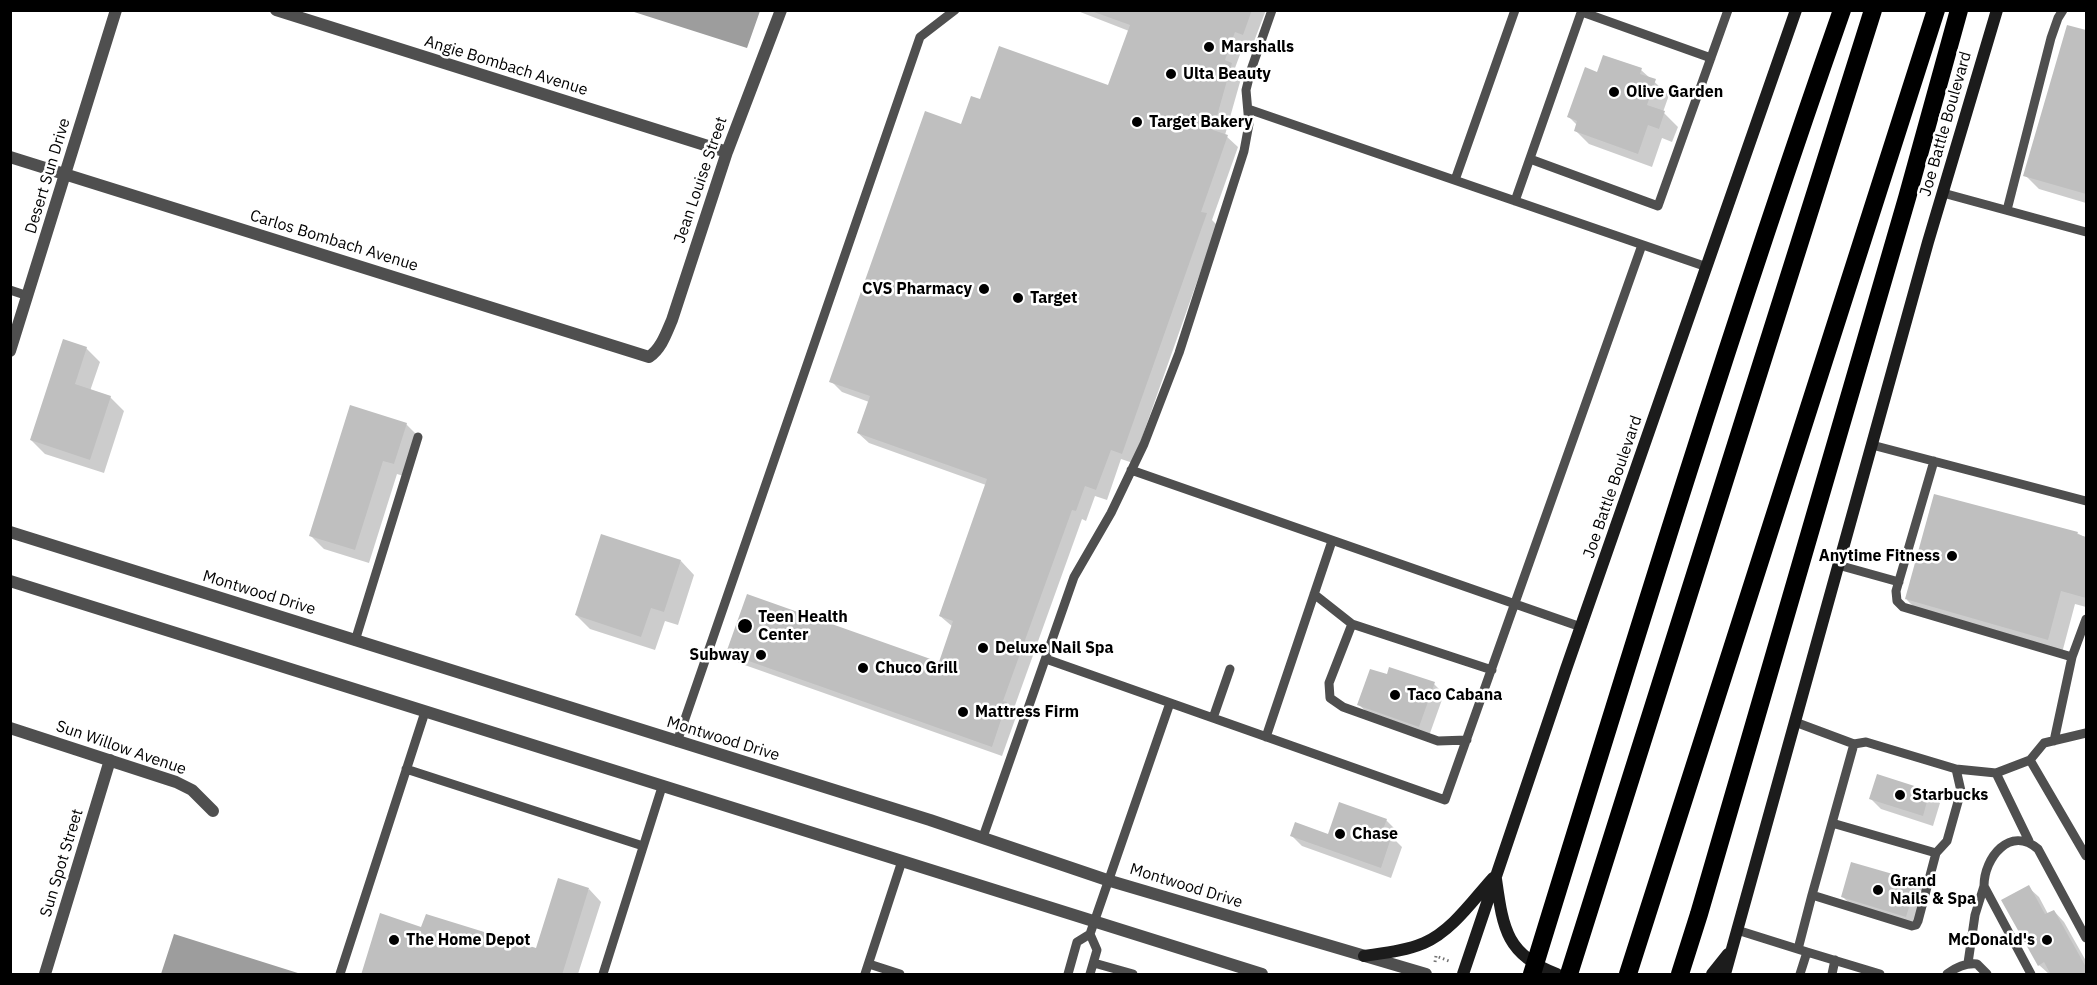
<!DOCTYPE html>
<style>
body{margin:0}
#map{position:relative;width:2097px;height:985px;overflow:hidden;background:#fff;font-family:"IBM Plex Sans",sans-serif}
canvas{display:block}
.frame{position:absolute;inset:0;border:12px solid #000;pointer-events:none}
</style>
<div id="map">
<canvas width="2097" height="985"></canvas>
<div class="frame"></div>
</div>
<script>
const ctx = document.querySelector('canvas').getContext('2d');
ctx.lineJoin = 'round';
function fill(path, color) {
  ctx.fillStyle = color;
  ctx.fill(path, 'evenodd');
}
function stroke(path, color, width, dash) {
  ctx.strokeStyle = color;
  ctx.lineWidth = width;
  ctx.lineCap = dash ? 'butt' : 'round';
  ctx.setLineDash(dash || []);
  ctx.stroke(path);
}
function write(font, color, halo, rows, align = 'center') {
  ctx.font = font + ' "IBM Plex Sans",sans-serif';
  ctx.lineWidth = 5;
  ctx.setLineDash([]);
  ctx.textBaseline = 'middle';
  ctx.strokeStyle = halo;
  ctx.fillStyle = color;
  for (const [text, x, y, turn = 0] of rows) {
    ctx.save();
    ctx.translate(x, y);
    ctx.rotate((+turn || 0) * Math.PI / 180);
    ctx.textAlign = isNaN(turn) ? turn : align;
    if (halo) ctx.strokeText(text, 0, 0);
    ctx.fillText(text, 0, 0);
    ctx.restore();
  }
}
const water = new Path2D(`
 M631,11H760L747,48Z
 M174,934L301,974H161Z`);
const shadow = new Path2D(`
 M1075,10H1266L1253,44L1245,41L1235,68L1242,75L1225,135L1238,147L1212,220L1217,225L1133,463L1121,459L1107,500L1095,496L1086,521L1082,519L1013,711L1017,714L1002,756L739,663L728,653L940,664L953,627L940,616L986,485L869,443L858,433L869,402L842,392L831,381L962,126L981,101L1109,87L1129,31Z
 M2068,27L2086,32V203L2039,189L2025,175Z
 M1641,70L1669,95L1663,112L1678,127L1672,142L1662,138L1652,167L1589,144L1575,130L1577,125L1569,117L1598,74Z
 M86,348L100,362L90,391L110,397L124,411L104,473L45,454L31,440Z
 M406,424L420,438L407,477L397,474L369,563L324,549L310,535Z
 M1935,496L2077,533L2086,538V607L2075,604L2062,653L1921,614L1907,600Z
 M681,561L694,575L678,625L665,621L655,650L590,629L576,615Z
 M1388,676L1434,684L1444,694L1429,736L1370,715L1359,705Z
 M1878,776L1930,793L1940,803L1933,826L1881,809L1871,799Z
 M1386,820L1396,830L1393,838L1402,847L1391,878L1302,846L1292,836L1329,835Z
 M1916,882L1926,892L1917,927L1853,907L1842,896Z
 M2028,887L2039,897L2048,914L2054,911L2064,922L2086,961V974H2049L2039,965Z
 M589,889L601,902L578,974H363L422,929L537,950Z`);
const building = new Path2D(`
 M1094,10H1252L1243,35L1235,32L1225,60L1232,63L1213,130L1228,135L1201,212L1207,213L1122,454L1111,450L1096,490L1085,486L1076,511L1072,510L1003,701L1007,702L992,747L726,653L747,594L939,662L953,621L939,616L987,479L857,433L870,396L829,382L925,111L961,124L971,96L980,99L999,46L1108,85L1130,25L1094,12Z
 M2067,25L2086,30V194L2023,176Z
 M1603,55L1642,68L1640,74L1656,79L1647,105L1665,111L1659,129L1648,125L1638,154L1574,131L1577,121L1567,117L1585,67L1597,72Z
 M63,339L87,347L75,384L111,396L90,460L30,440Z
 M350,405L407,423L394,464L383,461L355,550L309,536Z
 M1934,494L2078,532L2077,534L2086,537V598L2061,591L2048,640L1905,599Z
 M601,534L681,560L664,612L651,608L641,637L575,615Z
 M1389,667L1435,682L1419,727L1357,705L1370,669L1387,674Z
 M1877,774L1930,791L1923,816L1869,799Z
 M1339,802L1387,819L1382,832L1392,835L1381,868L1290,836L1295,822L1328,834Z
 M1851,862L1917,881L1906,917L1841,897Z
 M558,878L589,888L562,975H361L380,913L421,927L426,914L536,948Z
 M2029,885L2045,914L2054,910L2086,967V975H2051L2044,962L2038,966L2001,900Z`);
const path = new Path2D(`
 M1435,962L1436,956L1449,961`);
const service = new Path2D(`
 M1582,12L1711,58
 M1248,109L1707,267
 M1530,159L1658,206L1728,10
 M1455,180L1515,10
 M1943,193L2086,232
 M1515,201L1582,10
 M2007,210L2051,38L2058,18L2063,10
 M10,290L28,296
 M1872,445L2086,501
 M1934,461L1896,591L1897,601L1903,607L2072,657L2086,619
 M1131,470L1581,627
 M1838,565L1899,582
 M1314,594L1352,624L1492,670
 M1352,624L1329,683L1330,698L1343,707L1438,741L1467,740
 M355,641L418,437
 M1046,659L1445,800L1642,245
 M1213,718L1230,669
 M1795,722L1854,744L1866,742L1956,769L1996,773L2030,760L2044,743L2086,733
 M1266,737L1332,541
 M2054,741L2072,657
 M677,742L920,37L955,10
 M1854,744L1832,823L1936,853L1947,841L1961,791L1956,769
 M2030,760L2086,856
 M406,769L643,846
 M1996,773L2029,841
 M1832,823L1812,895L1912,926L1916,925L1918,921L1936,853
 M983,837L1074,577L1111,513L1144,444L1179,353L1244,151L1249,124L1246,90L1251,70L1272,10
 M1737,930L1807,952
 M1090,934L1170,703
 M1798,949L1812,895
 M1094,963L1133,974
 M1968,963L1975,915L1984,886
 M869,964L900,974
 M340,974L425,712
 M603,974L662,787
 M865,974L902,861
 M1068,974L1077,942L1090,934L1097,950L1090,974
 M1800,974L1807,952L1880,974
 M1832,974L1835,960
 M1947,974C1957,967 1965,963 1977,964L1987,974
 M2031,974L1984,886C1984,858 2010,825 2038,849L2086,938`);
const minor = new Path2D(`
 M276,10L727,152
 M10,157L649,357C661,349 666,334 672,320L727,152L781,10
 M10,351L116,10
 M10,728L176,782L192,790L213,811
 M45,974L110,760`);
const tertiary = new Path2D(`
 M10,532L930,820L1107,880L1426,974
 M10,581L1262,974`);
const secondary = new Path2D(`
 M1496,879C1503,928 1506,955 1557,974
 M1364,956C1384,953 1405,951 1424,943C1452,931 1473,900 1493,878
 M1463,974L1566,669L1796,10
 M1712,974L1728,954
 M1725,974L1928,242L1997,10`);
const motorway = new Path2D(`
 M1532,974C1631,652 1730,329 1842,10
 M1569,974L1873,10
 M1628,974L1936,10
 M1680,974L1699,914L1907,198L1959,10`);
const markers = [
 [1209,47,6,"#000"],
 [1171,74,6,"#000"],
 [1614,92,6,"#000"],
 [1137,122,6,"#000"],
 [984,289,6,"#000"],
 [1018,298,6,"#000"],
 [1952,556,6,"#000"],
 [745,626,8,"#000"],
 [983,648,6,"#000"],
 [761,655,6,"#000"],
 [863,668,6,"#000"],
 [1395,695,6,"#000"],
 [963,712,6,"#000"],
 [1900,795,6,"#000"],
 [1340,834,6,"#000"],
 [1878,890,6,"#000"],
 [394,940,6,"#000"],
 [2047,940,6,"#000"]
];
const poiNames = [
 ["Marshalls",1221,47],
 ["Ulta Beauty",1183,74],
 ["Olive Garden",1626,92],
 ["Target Bakery",1149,122],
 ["CVS Pharmacy",972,289,"right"],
 ["Target",1030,298],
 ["Anytime Fitness",1940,556,"right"],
 ["Teen Health",758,617],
 ["Center",758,635],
 ["Deluxe Nail Spa",995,648],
 ["Subway",749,655,"right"],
 ["Chuco Grill",875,668],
 ["Taco Cabana",1407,695],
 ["Mattress Firm",975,712],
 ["Starbucks",1912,795],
 ["Chase",1352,834],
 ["Grand",1890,881],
 ["Nails & Spa",1890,899],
 ["The Home Depot",406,940],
 ["McDonald's",2035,940,"right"]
];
const streetNames = [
 ["Angie Bombach Avenue",506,66,17],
 ["Joe Battle Boulevard",1946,124,-74],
 ["Desert Sun Drive",48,176,-73],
 ["Jean Louise Street",701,180,-71],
 ["Carlos Bombach Avenue",334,241,17],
 ["Joe Battle Boulevard",1613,487,-71],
 ["Montwood Drive",259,593,17],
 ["Montwood Drive",723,739,17],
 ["Sun Willow Avenue",121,748,19],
 ["Sun Spot Street",62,863,-73],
 ["Montwood Drive",1186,886,17]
];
fill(water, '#9d9d9d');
fill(shadow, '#0003');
fill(building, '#bfbfbf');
stroke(path, '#717171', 3, [1.5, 3]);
stroke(service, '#4f4f4f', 9);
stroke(minor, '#4f4f4f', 12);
stroke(tertiary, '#4f4f4f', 12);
stroke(secondary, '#1c1c1c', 12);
stroke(motorway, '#000', 18);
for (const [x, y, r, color] of markers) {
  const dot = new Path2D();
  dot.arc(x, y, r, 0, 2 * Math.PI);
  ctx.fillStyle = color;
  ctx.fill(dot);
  stroke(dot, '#fff', 2);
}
write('bold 16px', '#000', '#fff', poiNames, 'left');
write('16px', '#000', '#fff', streetNames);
</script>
